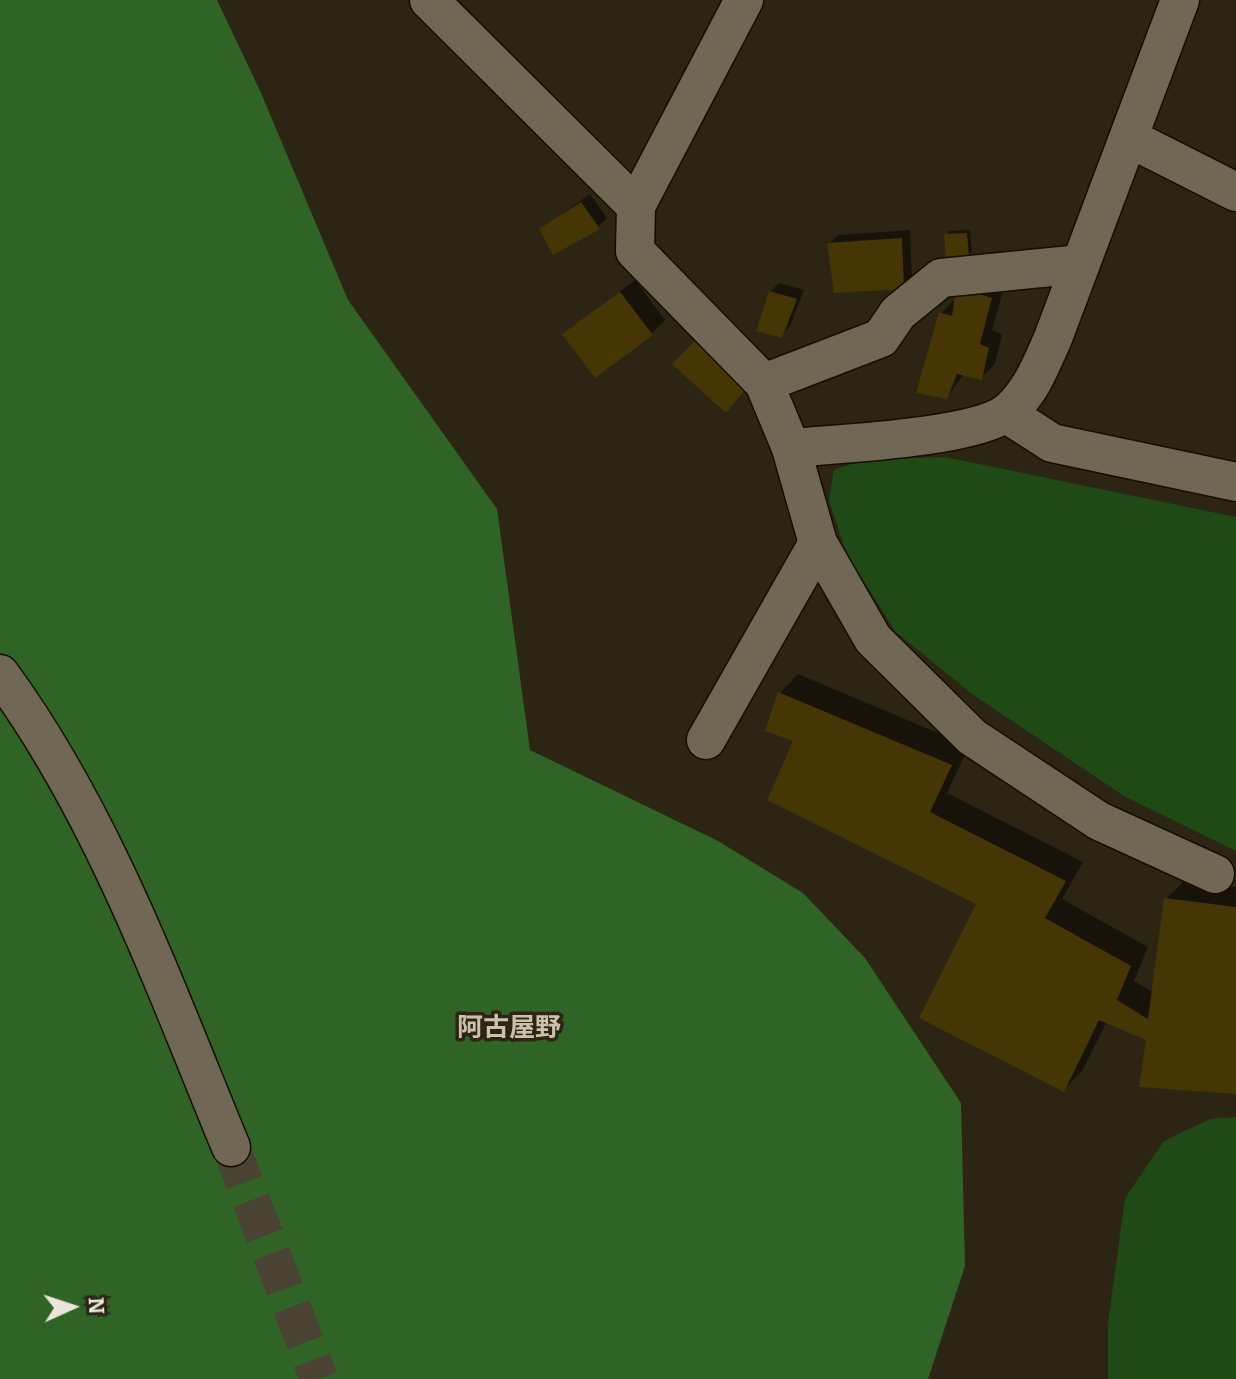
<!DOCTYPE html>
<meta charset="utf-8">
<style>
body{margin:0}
#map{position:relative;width:1236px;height:1379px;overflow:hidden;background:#2d2514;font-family:Bitter,serif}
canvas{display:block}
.north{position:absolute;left:32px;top:1267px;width:80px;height:80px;-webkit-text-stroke:6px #2d2514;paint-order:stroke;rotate:87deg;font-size:22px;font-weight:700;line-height:32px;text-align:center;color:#ebe6db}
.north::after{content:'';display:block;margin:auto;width:28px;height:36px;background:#ebe6db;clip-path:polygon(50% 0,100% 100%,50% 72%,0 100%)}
</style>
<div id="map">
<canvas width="1236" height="1379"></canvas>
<div class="north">N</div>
</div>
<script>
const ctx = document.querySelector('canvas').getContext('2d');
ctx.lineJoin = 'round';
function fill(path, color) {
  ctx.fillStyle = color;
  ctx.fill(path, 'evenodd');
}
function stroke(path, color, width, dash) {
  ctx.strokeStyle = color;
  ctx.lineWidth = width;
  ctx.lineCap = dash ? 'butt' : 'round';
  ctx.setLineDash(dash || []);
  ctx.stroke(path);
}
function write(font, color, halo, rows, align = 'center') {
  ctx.font = font + ' Bitter,"Noto Sans JP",serif';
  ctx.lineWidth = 7;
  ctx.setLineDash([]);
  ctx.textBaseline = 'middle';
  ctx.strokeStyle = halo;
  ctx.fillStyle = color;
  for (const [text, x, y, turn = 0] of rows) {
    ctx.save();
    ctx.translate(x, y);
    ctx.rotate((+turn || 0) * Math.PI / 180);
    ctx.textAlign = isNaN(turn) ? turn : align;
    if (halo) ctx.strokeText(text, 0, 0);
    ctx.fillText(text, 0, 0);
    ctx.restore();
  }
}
const green = new Path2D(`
 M945,457L1236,517V851L1124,796L972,694L896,632L847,555L829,500L834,470L863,460Z
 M1236,1117V1379H1108V1323L1125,1198L1164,1141L1210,1119Z`);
const forest = new Path2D(`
 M0,0H217L261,93L348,300L497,509L530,750L718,841L803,893L865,958L961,1103L965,1266L928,1379H0Z`);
const shadow = new Path2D(`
 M590,194L607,218L598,227L541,229Z
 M910,230L912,278L903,287L829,244L838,235Z
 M970,230L972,251L968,256L946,235L950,231Z
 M635,280L665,320L651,334H565Z
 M779,283L804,290L790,326L781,336L770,292Z
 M1005,284L992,330L1002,334L995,364L981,378L964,374L947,397L941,313L955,299Z
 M798,674L969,746L947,793L1083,862L1062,899L1148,947L1134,981L1154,993L1166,899L1184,881L1236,887V1092L1148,1038L1107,1021L1082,1071L1064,1089L978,903L796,739L767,730L780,693Z`);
const building = new Path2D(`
 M581,202L600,229L553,255L539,229Z
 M967,233L969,257L946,262L944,234Z
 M902,238L904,289L834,293L827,243Z
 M956,288L992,298L980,344L989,348L982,380L957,374L947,399L916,393L939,312L952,316Z
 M769,291L797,299L782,338L756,331Z
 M620,292L653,335L595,378L562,334Z
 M697,339L747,387L726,413L672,364Z
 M778,692L952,765L930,812L1066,881L1045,918L1131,966L1117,1000L1148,1019L1164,898L1236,907V1094L1139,1087L1146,1040L1099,1020L1064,1092L919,1018L976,904L767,800L793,741L765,731Z`);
const minorTunnel = new Path2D(`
 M231,1147L319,1379`);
const minor = new Path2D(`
 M429,0L636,206
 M744,0L636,206L635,251L764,383L791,448L818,543L873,639L972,737L1099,821L1215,874
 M1129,138L1236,192
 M764,383L881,338L898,313L941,278L1081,264
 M1007,414L1052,443L1236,482
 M791,448C836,444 978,438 1009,411C1031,392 1041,365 1053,338L1180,0
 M0,674C104,816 164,985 231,1147
 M706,740L818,543`);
const quarterNames = [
 ["阿古屋野",509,1029]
];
fill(green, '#1f4a16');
fill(forest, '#306426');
fill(shadow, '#0007');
fill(building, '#463505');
stroke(minorTunnel, '#4a4232', 38, [38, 19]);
stroke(minor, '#150e01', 41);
stroke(minor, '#706854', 38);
write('bold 26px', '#cbc2ac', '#2d2514', quarterNames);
</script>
